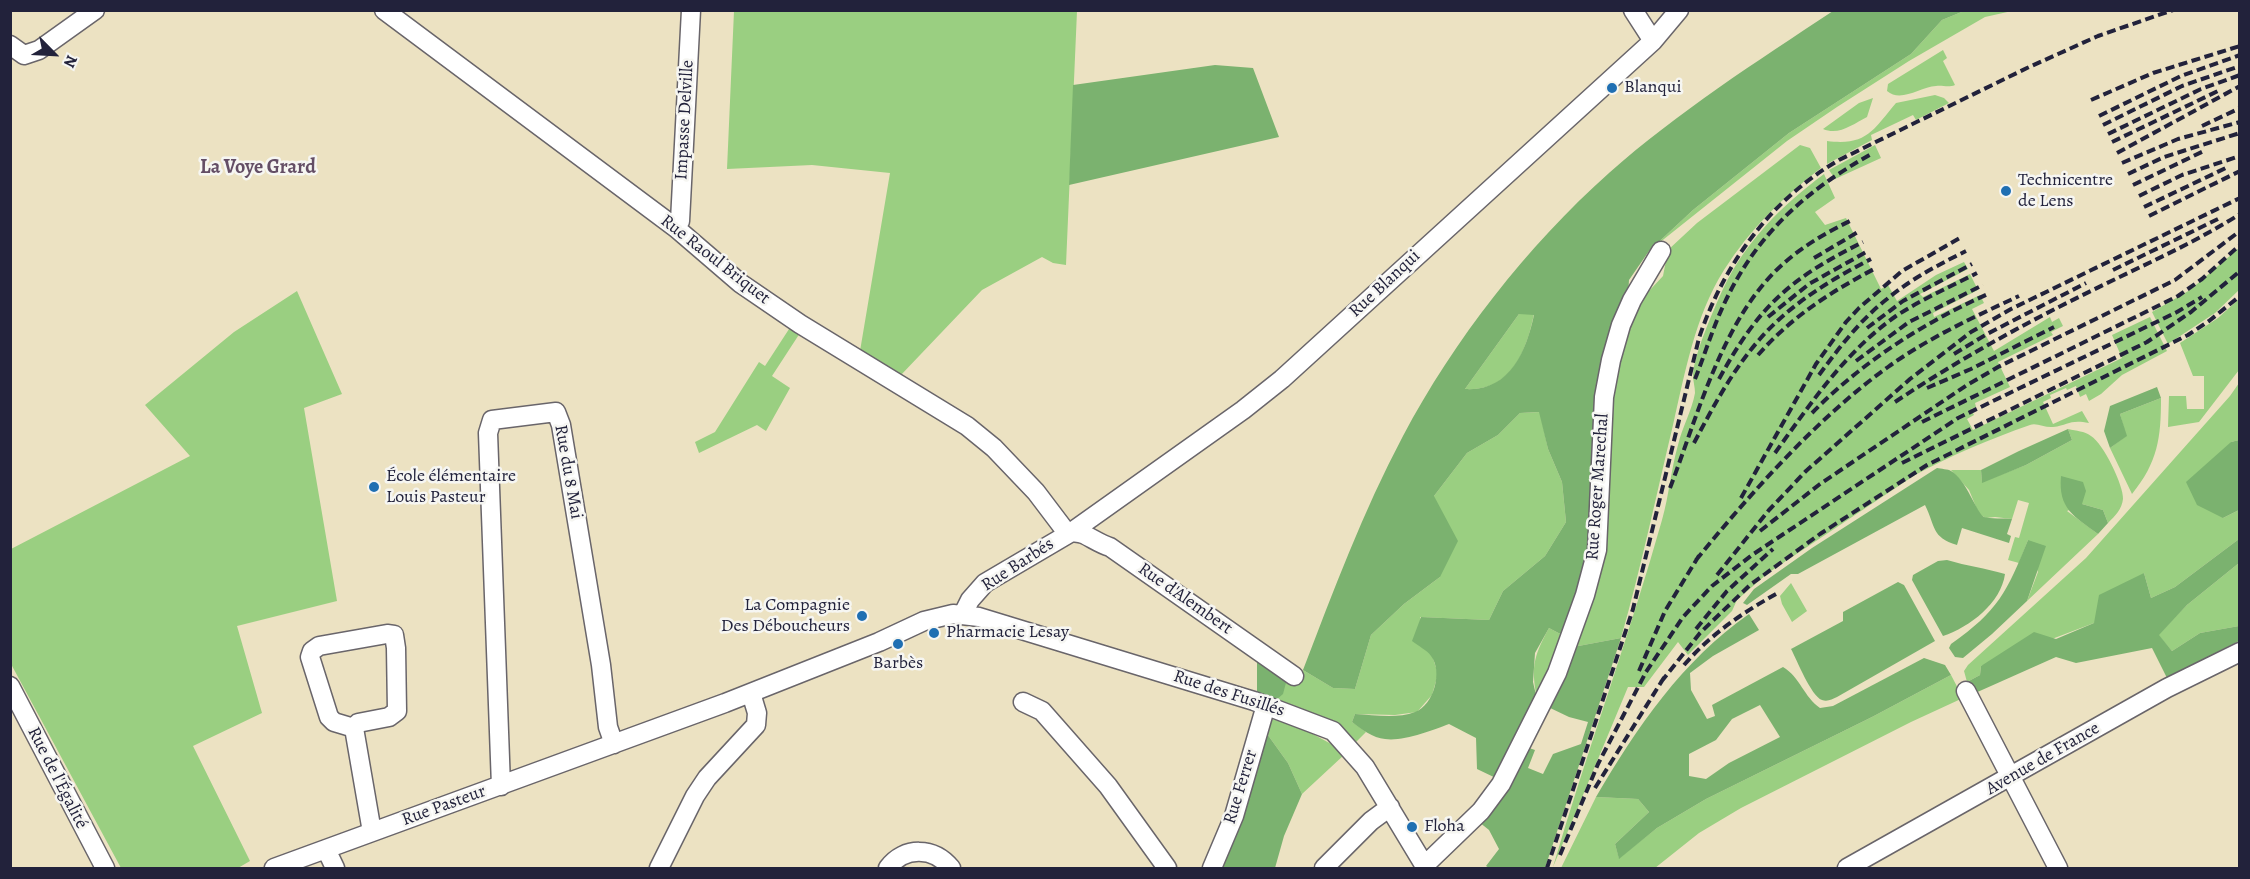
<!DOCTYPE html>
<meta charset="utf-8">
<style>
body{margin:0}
#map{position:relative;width:2250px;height:879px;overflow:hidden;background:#ece2c2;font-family:Alegreya,serif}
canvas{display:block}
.frame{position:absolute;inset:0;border:12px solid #22223b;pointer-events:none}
.north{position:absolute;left:24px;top:24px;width:60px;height:60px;-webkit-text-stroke:4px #f6f6f2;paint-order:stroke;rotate:114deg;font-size:16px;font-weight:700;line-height:24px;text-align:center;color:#22223b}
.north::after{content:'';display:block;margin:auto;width:21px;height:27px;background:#22223b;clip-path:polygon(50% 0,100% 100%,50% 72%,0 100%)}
</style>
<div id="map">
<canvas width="2250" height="879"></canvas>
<div class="frame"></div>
<div class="north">N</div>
</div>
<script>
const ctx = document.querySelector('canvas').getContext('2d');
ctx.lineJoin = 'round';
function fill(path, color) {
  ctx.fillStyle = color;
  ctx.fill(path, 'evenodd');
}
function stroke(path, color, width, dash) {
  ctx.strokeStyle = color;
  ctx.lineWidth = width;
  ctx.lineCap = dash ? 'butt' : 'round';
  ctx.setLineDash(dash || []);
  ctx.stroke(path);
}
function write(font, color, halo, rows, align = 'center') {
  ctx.font = font + ' Alegreya,serif';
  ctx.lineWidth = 5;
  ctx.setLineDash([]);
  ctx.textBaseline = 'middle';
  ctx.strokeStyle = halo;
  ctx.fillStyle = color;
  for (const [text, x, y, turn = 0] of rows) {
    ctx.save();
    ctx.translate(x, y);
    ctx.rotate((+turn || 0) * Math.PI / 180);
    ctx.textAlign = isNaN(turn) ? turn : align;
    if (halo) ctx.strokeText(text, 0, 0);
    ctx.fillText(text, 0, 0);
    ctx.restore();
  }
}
const green = new Path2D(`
 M734,11H1077L1066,265L1053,263L1042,257L982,290L900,376L860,351L890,173L812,165L727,169Z
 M1964,11H2012L1985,17L1909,61L1837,107L1787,141L1649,251L1693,210L1789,133L1911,54L1942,20Z
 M1943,50L1947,58L1943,61L1955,85C1948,88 1943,85 1936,86C1920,87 1901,103 1887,91L1888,84Z
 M1935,95L1944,98L1949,103L1916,120L1913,115L1871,135L1872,140L1827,164V141C1867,146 1873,130 1896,103Z
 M1873,98L1867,117C1853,124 1839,136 1823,129L1859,103Z
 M1800,145L1810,148L1821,168C1783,197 1750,229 1724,270C1695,316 1685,373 1673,425C1656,496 1641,568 1621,638L1573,647L1611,386L1630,318L1649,291L1663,276L1668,250L1697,223Z
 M1875,145L1881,158L1835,179L1829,170Z
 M1824,174L1835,198L1815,212L1825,225L1846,218L1881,289L1888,285L1897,301L1936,275L1964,262L1968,269L1920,294L1923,297L1970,274L1978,290L1933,313L1934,317L1980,295L1984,303L1972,309L1994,351L2050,317L2052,322L2059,318L2063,326L2051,332L2053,335L1998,362L2010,387L1975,403L1976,407L1971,409L1974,415L1967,419L1973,430L2122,358L2112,335L2150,317L2167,351L2122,375L2101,394L2089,401L2086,394L2080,397L2076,386L2067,390L2066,388L2050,395L2051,398L2043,402L2053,424L2082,411L2089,423C2070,419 2069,425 2053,427C2045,428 2036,422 2030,425C1990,439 1952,455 1915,475L1768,573L1737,600L1732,611L1688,655L1678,642L1644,687H1628L1553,867C1587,751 1629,637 1662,520C1669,496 1671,469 1678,445C1682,428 1692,410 1695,393C1695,387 1693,381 1693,375C1694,354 1714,309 1723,289C1746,241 1781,206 1824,174Z
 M2239,248V290L2215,313L2168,344L2152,312L2190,290Z
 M297,291L342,394L304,408L337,601L237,626L262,713L193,746L250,861L238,868H121L11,664V549L190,456L145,405L234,332Z
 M2239,299V370L2199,422L2168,427L2169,396H2186L2187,409H2204V376H2193L2180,343L2218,318Z
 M1519,314H1534C1526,353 1510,392 1465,389Z
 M791,326L800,333L772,376L790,388L766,431L757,425L699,453L695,442L715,432L759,362L765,366Z
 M2239,383V440L2231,442L2223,518L2239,510V539L2175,587L2151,598L2144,573L2094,623L1981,666L1980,675L1967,682L1964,671L1968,665L2086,558L2230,396Z
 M2161,398C2161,438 2158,462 2132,494L2110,448L2126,436L2120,414Z
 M1540,412L1548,449L1562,482L1566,522L1545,556L1503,591L1489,620L1420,617L1438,674L1432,695L1417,712L1395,715L1355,714L1352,722L1366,732L1355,743L1326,719L1316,715L1311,733L1333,745L1344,755L1302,794L1288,763L1265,731L1271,719L1292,724L1298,708L1276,700L1287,679L1298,681L1303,670L1333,688L1355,689L1371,635L1404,604L1440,577L1434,496L1467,453L1498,435L1520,413Z
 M2068,429C2077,431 2084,431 2091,436C2103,443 2124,486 2123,499C2122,509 2115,516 2108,523L2103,510L2082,504L2067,511L2098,534L2027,601L2038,572L2028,540L2019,563L2008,560L2015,537L2019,538L2029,503L2018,500L2012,519L1995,517L1986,518L1979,514L1969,490L1951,470H1981L1982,482L2026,465L2072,440Z
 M2239,563V626L2200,633L2172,651L2158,635L2187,605Z
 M1791,583L1807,611L1792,622L1782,604L1780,596Z
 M1549,628L1566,637L1538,704C1531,669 1532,659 1549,628Z
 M1951,675L1963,698L1911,722L1741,808L1699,833L1655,868H1561L1596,797L1638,799L1649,812L1615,844L1619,858L1657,828L1706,799L1872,717Z`);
const forest = new Path2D(`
 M1833,11H1964L1942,20L1911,54L1789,133L1693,210L1649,251L1629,280L1628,296L1611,346L1591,557L1566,637L1549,628L1535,653L1533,682L1538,704L1500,780L1477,769L1476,738L1449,724C1433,730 1402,742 1385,739C1373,738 1361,729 1352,722L1355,714C1374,715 1397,719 1415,712C1434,705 1443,671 1431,656C1427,650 1418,646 1412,641L1421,617L1489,620L1503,591L1545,556L1566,522L1562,482L1548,449L1539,412L1520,413L1498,435L1467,453L1434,496L1458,541L1440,577L1404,604L1371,635L1355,689L1333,688L1303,670C1333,592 1363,511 1403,436C1454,340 1527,246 1609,173C1678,112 1756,62 1833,11ZM1519,314L1534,315C1526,352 1509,392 1465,389Z
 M1215,65L1253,68L1279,137L1069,185L1073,85Z
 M2157,387L2161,398L2120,414L2127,436L2110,448L2104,431L2110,406Z
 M2068,429L2072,440L2026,465L1982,483L1981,470L2019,451Z
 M2239,440V510L2223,518L2197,505L2186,482L2231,442Z
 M1937,468C1941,469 1948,469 1951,471C1966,479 1977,514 1984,517C1989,519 2005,518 2012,519L2007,534L2011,536L2009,543L1962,528L1957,545C1931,537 1936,527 1925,505L1798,574H1791L1747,605L1743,603L1754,589L1812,548Z
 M2061,476L2083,482L2086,491L2082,504L2103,510L2108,523L2098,534C2074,516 2058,509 2061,476Z
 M2239,539V563L2187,605L2159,635L2172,651L2200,633L2239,626V641L2167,678L2152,648L2076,663L2056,657L1973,694L1967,682L1980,675L1981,666L2034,632L2056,639L2094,623L2099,595L2144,573L2151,598L2175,587Z
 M2028,540L2046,546L2027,601L1992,634L1963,658L1955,657L1949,648L1951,644C1998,611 2007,592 2028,540Z
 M1947,560C1967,566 1985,568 2005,574C2001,603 1970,627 1943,636L1912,580L1913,575L1938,561Z
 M1898,582L1904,585L1935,641L1837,697C1832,699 1828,702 1822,700C1811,696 1797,660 1791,649L1843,621V612Z
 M1749,614L1759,630L1713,656L1690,673L1691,690L1707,719L1715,716L1712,705L1783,667C1800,677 1804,697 1820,708L1833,706L1924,658L1945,665L1951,675L1872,717L1706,799L1657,828L1619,859L1615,844L1649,812L1638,799L1596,797C1637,727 1682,661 1749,614ZM1760,705L1780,737L1729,763L1706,779L1689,776V754L1716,740L1732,719Z
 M1621,638L1545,868H1489L1486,866L1499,849L1489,830L1479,822L1501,799L1513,781L1526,747L1535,750L1528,768L1543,774L1553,754L1581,744L1588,722L1569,717L1546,706L1573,647Z
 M1257,657L1287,679L1283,694L1276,700L1257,693Z
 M1265,731L1288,763L1302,794L1284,836L1275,868H1223L1237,831Z`);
const minor = new Path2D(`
 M384,10L676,228L740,283L800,324L967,426L994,448L1036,492L1064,529C1070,533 1076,532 1083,534C1092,538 1100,544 1110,547L1294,676
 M1633,10L1653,41
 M10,45L24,55L39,50L95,10
 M676,228L680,221L691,10
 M963,614L970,600L985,583L1070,533L1243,410L1282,379L1653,41L1679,10
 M10,686L105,868
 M1966,691L2058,868
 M1023,702L1042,711L1108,786L1167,868
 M354,728L358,723L389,717L397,711L396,648L394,635L387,634L319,646L312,651L310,657L329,717L334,722L354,728L372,832
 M501,786L488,433L492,420L556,412L561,425L601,665L608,727L614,744
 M326,849L335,868
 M1424,866L1481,811L1501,784L1557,673L1585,595L1597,550L1604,397L1611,360L1621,325L1632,300L1661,251
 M274,868L725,703L879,642L924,621L953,614L979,617L1254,701L1333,731L1365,767L1426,868
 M659,868L695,796L707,778L756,725L757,713L751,693
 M888,868C904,846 934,847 951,868
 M1212,868L1234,816L1266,705
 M1324,868L1371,821L1390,807
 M1847,868L2167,688L2240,652`);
const rail = new Path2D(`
 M2091,100L2153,73L2240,46
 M2099,116L2181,76L2240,55
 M2103,125L2182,86L2240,66
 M2202,126L2240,108
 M2108,134L2201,89L2240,75
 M2112,142L2220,90
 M2117,153L2240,86
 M2122,163L2178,139L2240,122
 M2128,174L2164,157L2240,133
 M2133,185L2206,150
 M2139,196L2182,175L2240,156
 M2144,207L2228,167
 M2149,216L2240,171
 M1814,258L1858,232
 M2113,270L2218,219
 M1768,317L1809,284L1868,251
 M1867,328L1903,301L1972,264
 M1954,354L1987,334L2086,283
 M1758,355C1791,317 1832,291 1876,268
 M1856,361L1909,322L1983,285
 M1819,375C1839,348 1860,320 1887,299C1911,279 1938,265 1966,251
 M1695,379C1705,354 1713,327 1725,302C1758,232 1807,190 1873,153
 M1719,379C1759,306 1789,279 1863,242
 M1927,388L1971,369L2054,327
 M1895,402C1958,360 2025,323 2093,290C2143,265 2193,244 2240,214
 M1812,413C1862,362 1923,323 1988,294
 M1922,422L2178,296L2202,279L2240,245
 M1694,443C1713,407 1732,371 1759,340C1789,305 1830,280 1871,259
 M1775,453C1811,403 1845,352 1896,316C1922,299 1950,287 1977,273
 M1902,463L2147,342L2191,312L2240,271
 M1670,488C1698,415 1723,317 1783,264C1803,246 1827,232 1852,220
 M1741,498L1816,364L1846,322L1859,308L1902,271L1960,238
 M1760,531L1820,484L1967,385L1998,367L2175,280L2240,231
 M1696,560C1750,494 1818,417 1888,367C1928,338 1974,317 2019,296
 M1717,575L1769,510L1806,471L1910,379L1971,332L2011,309L2240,198
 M1696,629L1727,591L1773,549
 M1684,665C1710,635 1742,613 1776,594
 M1639,671L1665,611L1700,554
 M1661,682L1700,633L1750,585L1820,534L1927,465L2188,335L2209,321L2240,296
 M1595,788L1665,676
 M1560,855L1598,764L1646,672L1683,617L1712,586L1752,555L1958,418L2177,312L2202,297
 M1547,868L1633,609L1699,338C1724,264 1770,200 1839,160L2027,68L2098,36L2173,10`);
const markers = [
 [1612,88,6,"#1f6fb2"],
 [2006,191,6,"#1f6fb2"],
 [374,487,6,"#1f6fb2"],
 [862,616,6,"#1f6fb2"],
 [934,633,6,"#1f6fb2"],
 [898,644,6,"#1f6fb2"],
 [1412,827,6,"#1f6fb2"]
];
const poiNames = [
 ["Blanqui",1624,88],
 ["Technicentre",2018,181],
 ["de Lens",2018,202],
 ["École élémentaire",386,477],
 ["Louis Pasteur",386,498],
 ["La Compagnie",850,606,"right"],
 ["Des Déboucheurs",850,627,"right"],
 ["Pharmacie Lesay",946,633],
 ["Barbès",898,664,"center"],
 ["Floha",1424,827]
];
const streetNames = [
 ["Impasse Delville",685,120,-87],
 ["Rue Raoul Briquet",715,260,38],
 ["Rue Blanqui",1385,284,-43],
 ["Rue du 8 Mai",568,472,80],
 ["Rue Roger Marechal",1598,487,-86],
 ["Rue Barbés",1018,565,-33],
 ["Rue d'Alembert",1185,599,35],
 ["Rue des Fusillés",1229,694,18],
 ["Avenue de France",2043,759,-30],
 ["Rue de l'Égalité",57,778,63],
 ["Rue Ferrer",1241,787,-73],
 ["Rue Pasteur",444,806,-20]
];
const neighbourhoodNames = [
 ["La Voye Grard",258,168]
];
fill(green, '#9acf81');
fill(forest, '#7bb26f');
stroke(minor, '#69656a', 21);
stroke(minor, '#fff', 18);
stroke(rail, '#22223b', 4, [9, 4.5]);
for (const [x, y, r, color] of markers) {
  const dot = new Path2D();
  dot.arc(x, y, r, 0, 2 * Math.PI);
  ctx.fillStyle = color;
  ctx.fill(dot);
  stroke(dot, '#f6f6f2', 2);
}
write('18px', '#22223b', '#f6f6f2', poiNames, 'left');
write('18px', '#22223b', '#f6f6f2', streetNames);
write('bold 20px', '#644e65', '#f6f6f2', neighbourhoodNames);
</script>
